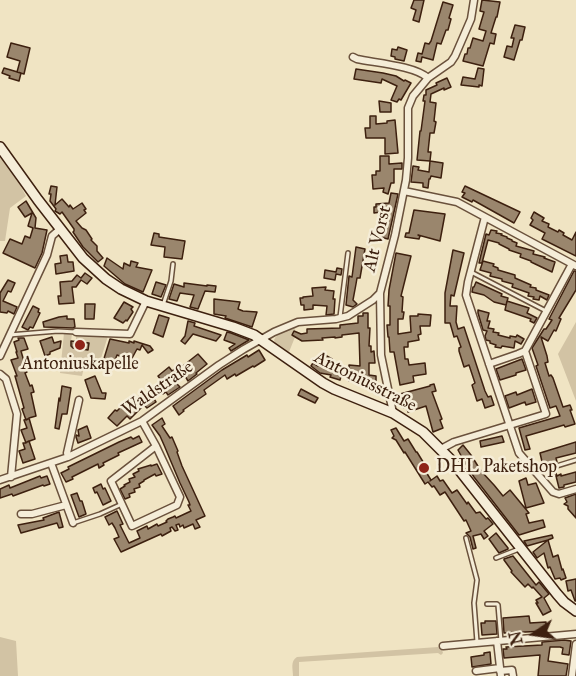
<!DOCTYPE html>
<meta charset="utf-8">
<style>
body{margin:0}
#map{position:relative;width:576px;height:676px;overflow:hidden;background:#f0e4c3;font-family:"IM FELL Great Primer",serif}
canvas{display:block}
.north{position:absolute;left:504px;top:604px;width:60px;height:60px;-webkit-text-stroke:4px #f5edd8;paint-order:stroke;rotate:257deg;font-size:16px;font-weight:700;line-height:24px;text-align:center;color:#3d200f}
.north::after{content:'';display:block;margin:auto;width:21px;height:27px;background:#3d200f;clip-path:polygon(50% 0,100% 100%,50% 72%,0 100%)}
</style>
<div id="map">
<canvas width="576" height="676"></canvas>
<div class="north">N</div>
</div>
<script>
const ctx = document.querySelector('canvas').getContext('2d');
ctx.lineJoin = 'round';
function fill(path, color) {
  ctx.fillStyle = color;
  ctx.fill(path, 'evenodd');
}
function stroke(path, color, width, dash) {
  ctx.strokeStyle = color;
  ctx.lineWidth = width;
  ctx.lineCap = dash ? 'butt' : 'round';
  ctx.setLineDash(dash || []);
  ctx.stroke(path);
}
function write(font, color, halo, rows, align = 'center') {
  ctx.font = font + ' "IM FELL Great Primer",serif';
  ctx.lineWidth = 5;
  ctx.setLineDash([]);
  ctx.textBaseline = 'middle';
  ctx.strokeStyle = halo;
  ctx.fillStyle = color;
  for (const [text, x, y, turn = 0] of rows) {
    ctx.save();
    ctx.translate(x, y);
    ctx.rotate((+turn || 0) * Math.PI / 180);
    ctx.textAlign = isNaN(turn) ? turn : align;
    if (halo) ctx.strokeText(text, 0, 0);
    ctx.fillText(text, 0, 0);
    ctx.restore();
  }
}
const green = new Path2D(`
 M0,156L20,185L26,196L10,208L5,241H0Z
 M576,322V401L558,354Z
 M296,327L292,335L295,337L289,352L275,343L274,340C277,332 288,329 296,327Z
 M64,333L72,334L71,341H73L71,343V346L73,348L87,350L89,343L76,341V335L108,336L97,371L84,367L82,376L60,373Z
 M0,637L16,641L18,676H0Z
 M438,647L442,650L443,653L441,655L438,653L299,662V676H293C293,669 290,661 297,657Z`);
const building = new Path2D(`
 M414,0H424L419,22L413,20L416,10L411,8Z
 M482,0L500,2L497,17H496L491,33L496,34L494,44L490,43L483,66L463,61L465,54H467L468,48H470L473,38L483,41L486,31L479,29L484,12L480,11Z
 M443,2L453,5L449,18L451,19L448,30H446L441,44L437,43L433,60L422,57L421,62L416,61L418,53L422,54L425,43L429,44L431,41Z
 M515,25L525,27L522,40H520L514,60L504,57L507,46L512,47L514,38H511Z
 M11,43L30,48L24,74L17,72L20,61L7,57Z
 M398,47L407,50L404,61L395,59V57L391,56L392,49L397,50Z
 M4,68L21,73L19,81L9,78L10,76L2,73Z
 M478,68L484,69L482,86L479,85V87L461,85L463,77L475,79Z
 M356,69L383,73L396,76L404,81L405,80L411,83L401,100L399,99L397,102L391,100L397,86L382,79L381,83L354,79Z
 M447,78L451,87L444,90V88L431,94L430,102L436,103L434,121L436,122L434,133H430L428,152H431L430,161L417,160L420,131H421L425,101H423L424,95H426V90L437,85L436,83Z
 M379,101L391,103V112H380Z
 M370,116H376V124L387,123V121L395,120L398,153L385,154V138H366L365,128H370Z
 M380,156H389V164L402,163V169H394V183H391L388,194L383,192L384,188L373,189L372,175H376V171H380Z
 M430,161L443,163L441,178L431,176L430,179H429L428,188L423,187V183L411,182L413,166L419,167L418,170L429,172Z
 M51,186L57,187L55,205L62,199L69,207L70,205L73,209L82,203L86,209L84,210L86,213L76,221L82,228L86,230L92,239L91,240L97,246V251L103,258L98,262L83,247L73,232L74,231V229L62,212L60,214L55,211L56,209L50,201L51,194H49Z
 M465,186L520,212L514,223L473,200L472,202L462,197L465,193L462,192Z
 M391,193L398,194L388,239L376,236L381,212L374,213V207H376V204L389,203Z
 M26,201L36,218L35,228L47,230L42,253L35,268L3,253L10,239L22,244L25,236L30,238L33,228L28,226L32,213L25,217L18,207Z
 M414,210L445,214L440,241L418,235L420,236L419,239L405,237L406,233H409Z
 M534,212L544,218L542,221L549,224L548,227L558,232L559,230L564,233L563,235L572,240L576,232V256L542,239L545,233L530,225L533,220L531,218Z
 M491,230L497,231L496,233L502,234L501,235L507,237V238L512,240V241L517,243L516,246L534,251L533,254L545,257L544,258L555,262L552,272L531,262V261L520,257L521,254L509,250V249L499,244V243L488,240L482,263H479L486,234L489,235Z
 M154,233L159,234V237L185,241L182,259L164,257L165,247L151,245Z
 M356,247L365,249L360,278H357L356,284L353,300L357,304L353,307L346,305L347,295L349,276L352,277Z
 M453,250L464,253L454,296L451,295L450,306H457L456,322L458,329L464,327L485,391L488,397L491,396L494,405L485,408L482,399L477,401L472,385L475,383L469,365L464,367L459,351V348L461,347L457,336L454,337L450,323H445V293Z
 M396,253L411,256L401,296L403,297L402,312H404L403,319H398V334L411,332L410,316H418V314L431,315L430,326H420L421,334L418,335L419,340L408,342V347H404L405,359H408L409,365L425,363L426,374L413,376L414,382L400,385L394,352H390L389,337H388L387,325H390V306H388L389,290Z
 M67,255L68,262H73L74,271L56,274L55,264L61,263L60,256Z
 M107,258L123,269L124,263L130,266L131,261L138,263L136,267L152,270L143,292L125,284L104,266Z
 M483,261L494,264L493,266L498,268V270L515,275V278L531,285L530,287L536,288V290L549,295L547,300L540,296L539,300L533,299L534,297L528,296L529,293L512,287L513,284L502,281V279L490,276L491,273L480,270Z
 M337,268L342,269L341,275L336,274L335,280L324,278L325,270L336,272Z
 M574,271H576V290L559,318L561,319L556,331L554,330L548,341L541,337L547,356L548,362L545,363L549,376L551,375L553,378L563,407L570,405L572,410H570L575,424L565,427L564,425L526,436L530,449L525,450L519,428L560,416L556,406L550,408L536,366L538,365L532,348L544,329H546L552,320L549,319Z
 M85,273L92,278L87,284L81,280L76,287H72L74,303L59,304L58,296H61L60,282L72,281L77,275L81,278Z
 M8,280L15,283L11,292L8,291L3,301L17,307L14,314L8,311L7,313L0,312V293Z
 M156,282L166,285L161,297L152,294Z
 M476,282L502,294L501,296L508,298L506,305L494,302L484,295L472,292L473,287H474Z
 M184,283L207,286V285L216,286L215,292L205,291L198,309L190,307L194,295L180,293L177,301L169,299L174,284L184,287Z
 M326,287L325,290L334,291L333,299H335L334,314L326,315L327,306L313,305V309L304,310V305H301L300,298H303V297L313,296L312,288Z
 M214,299L240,302L238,309L243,311L257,312L252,327L225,318L226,316L214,314Z
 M507,301L529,308L527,313L537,318L534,323L530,321L531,319L505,310Z
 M124,302L133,307L131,309L133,312L127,321L126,320L123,323L114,318Z
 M85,304H95L94,319H85Z
 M33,306L39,309L38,312L40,313L33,328L30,327L28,330L22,327Z
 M478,310L489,313L487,321H490L488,328L494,329L493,332L499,333L498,335L510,338V336L516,337L517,335L524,339L521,344L515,341L514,348L502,346L501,348L495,347L496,345L490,343V341L486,340L485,336L487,331L483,330L478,313Z
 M363,313H368V328H370L369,346H371V352L374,351L375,363H369V375L376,376V383L349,381V365L360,366L359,333L342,335V337L335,338V337L322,338L323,340L302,341L292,335L294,331L301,334L307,333V329L340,328V325L358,323V316H363Z
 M159,315L169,318L163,337L153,333Z
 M67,316V319H74L75,327L73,328L44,327L43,322L59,317Z
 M188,321L195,323L194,326L221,335L216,341L193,334L185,344L181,341L185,336Z
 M227,332L231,333L249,340L231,351L229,348L235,344L224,340Z
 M52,337L54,343L61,341L60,348L50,352V354L45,356L40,341Z
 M18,338H24L28,349L21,351L27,372L25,373L30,386L32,385L34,392L31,393L36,416L29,418L35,439L27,442L29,441L35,459L23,463L19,451L25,449L23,443H26L21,430L27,428L24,420L28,419L26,420L22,409L24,408L15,376H17L11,360L18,358L16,352H17L14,342L19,340Z
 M110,339L129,343V341L134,343V341L150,346L153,350L148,353L142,345L140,350L137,349L131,360L117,355L112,368H109L102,365Z
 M71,341L89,343L88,350L73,348L71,346Z
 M259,350L265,360L254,367L253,366L236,376L235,374L227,379L225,375L204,390L206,394L183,410L184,411L179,415L173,406L222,370L247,355L248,357Z
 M198,354L207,364L196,373L197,374L188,381L185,376L176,383L180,387L168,395L166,392L163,394L156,389L163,383L158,376L169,367L172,371L177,367L179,369Z
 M325,355L332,359L326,368L342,372L340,380L330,377L331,375L320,373L311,366L313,363L318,366Z
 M522,359L526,370L516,373V375L500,380L496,369Z
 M95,376L102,393H106L105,399L91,398L85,380Z
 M434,384L436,391L432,392L442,419L440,420L443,428L433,432L426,406L408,412L407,408H404L400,394L430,386V385Z
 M62,386L71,388L67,414H62L59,429L55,428L59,398L60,401Z
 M301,389L318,398L315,403L298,395Z
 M532,389L536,402L526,405L525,402L509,408L505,396L516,392L517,395Z
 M151,394L156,402L147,408L144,405L130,419L127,416L117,426L108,418L115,410L117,411L126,402L129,405L139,396L141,400Z
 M162,418L165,424L162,426L170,438L172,437L178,451L177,452L182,466L205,516L196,520L200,527L195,529L193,524L184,528L183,525L180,527L179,524L176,525L178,530L175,531L172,527L170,528L171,531L162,536L161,534L121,552L114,539L119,537L115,528L112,523L109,525L105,517L117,511L123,524L120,525L129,543L140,538L137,531L147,526L148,529L157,524L158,526L167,522L166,521L168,519L173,517L175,516L176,518L191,511L188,505H190L189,502L180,483L164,445L160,436L152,425Z
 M87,426L91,438L78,443L76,437V435L79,436L78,430Z
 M396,428L404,441L408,439L416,452H417L428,470L426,472L431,480L430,481L437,476L440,481L443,480L452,493L457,490L467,504L468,502L476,513L480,512L486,519L488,518L493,524L484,531L488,536L484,539L481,534L473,536L476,548L473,549L470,537L466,533L471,531L466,520L464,521L445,492L440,495L434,486L432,487L428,482L425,484L405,452L404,453L396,440L392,438L394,436L391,430Z
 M139,436L142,442L118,453L119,455L103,463L104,465L99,468L98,464L72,477L73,479L66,482L61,473L69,469L68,467L119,442L131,437L133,439Z
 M502,436L504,442L481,447L480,441Z
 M576,442V453L556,458L557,462L543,466L540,453Z
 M463,445L471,455L481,471L494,485L503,496L510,490L529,513L526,514L529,523L543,520L545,527L519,535L474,477L464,461L458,450Z
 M157,464L162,474L156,476L155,474L144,480V481L139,484L140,487L134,489L135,492L129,494L130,497L125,499L120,489L125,486L124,485L130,482L129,479L135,477L133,474L139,471L138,469L151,465V466Z
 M555,470L557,476L561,474V476L576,472V482L564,485V487L559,488L556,476L552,477L550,472Z
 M40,476L41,478L47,476L50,484L44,486L43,485L13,496L12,494L0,498V489L9,485L10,488Z
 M526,478L528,485L536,483L544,503L526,508L519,481Z
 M101,484L103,489L105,488L111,501L103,505L97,492L95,493L93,488Z
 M77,493L80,501H82L86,514L79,517L71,495Z
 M576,494V518L568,509V506L564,504L567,502L565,498Z
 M59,512L63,527L59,528L57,523L21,533L18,525L44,520L43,518Z
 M496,533L508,548V549L499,553L489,539Z
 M552,535L553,538L548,540L553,557L558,555L562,570L563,569L566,578L561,580L560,578L555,579L550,567L548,568L544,553L537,558L533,552L548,540L527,546L524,541Z
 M513,556L536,585L539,582L549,594L544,598L551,611L543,615L536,603H538L536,600L542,597L533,587L532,588L528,584L525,587L511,572L512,571L504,560V559Z
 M576,579V601H575L571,590L568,591L566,581Z
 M529,616L530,623L546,622V631L504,633L503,618Z
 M485,621H496L497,634L482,635L481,623H485Z
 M564,640L571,641L569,655L562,654L563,648L560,647H550L548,661L568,664L566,676H538L540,655L504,658L503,649H507L506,647L542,645V642Z
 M490,652L491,664L472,667L471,657L484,655V653Z`);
const lane = new Path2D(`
 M471,272L546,311
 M163,305L171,281L173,264
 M340,317L348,253
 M9,335L58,331L76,332
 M537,472L576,460
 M73,523L100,514L122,504
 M466,538L477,580L474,603L477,642
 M496,558L519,549
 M487,604H497L498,605L501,641`);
const street = new Path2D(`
 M353,57L357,59C376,63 415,66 428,78
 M404,191L457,202L576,266
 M485,217L468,282L466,295L519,453L553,492L559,494L576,489
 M76,332L130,334L146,301
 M0,356L47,255L52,236L60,229
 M489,364L518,354L525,351L572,264
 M0,374L6,379L17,414L11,477
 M393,413L381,355L380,293L395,235L406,180L408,158V108L413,96L428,78L451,62L455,56L471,19L474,0
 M142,421L156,446L180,497L177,505L132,526L111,481L156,446
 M441,449L454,442L546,414L525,351
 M68,457L67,453L79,400
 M51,463L73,523
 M0,480L68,457L142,421L219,365L244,349L274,332L298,322L336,319L348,316L373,300L380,293
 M21,514H32L66,505
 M497,641L501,676
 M443,646L576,634
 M476,671L500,668
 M500,671L512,670L513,676
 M572,676L576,644`);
const secondary = new Path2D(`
 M0,147L38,200L83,258L106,279L121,289L146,301L233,327L254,335L323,383L334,389L393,413L423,432L453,462L557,594L564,602L576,611`);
const markers = [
 [80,345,6,"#8f2418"],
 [424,468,6,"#8f2418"]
];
const streetNames = [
 ["Alt Vorst",378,239,-76],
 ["Antoniusstraße",365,382,27],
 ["Waldstraße",158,389,-35]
];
const poiNames = [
 ["Antoniuskapelle",80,365],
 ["DHL Paketshop",436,468,"left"]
];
fill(green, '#d2c3a4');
fill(building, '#9a866d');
stroke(building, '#3d200f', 1.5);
stroke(lane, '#6a513c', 6);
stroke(street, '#6a513c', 9);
stroke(secondary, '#3d200f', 12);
stroke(lane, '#f5edd8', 3);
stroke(street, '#f5edd8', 6);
stroke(secondary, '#f5edd8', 9);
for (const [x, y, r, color] of markers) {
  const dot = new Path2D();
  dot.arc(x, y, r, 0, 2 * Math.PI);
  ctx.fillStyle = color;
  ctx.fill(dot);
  stroke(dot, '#f5edd8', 2);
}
write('18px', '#3d200f', '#f5edd8', streetNames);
write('18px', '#3d200f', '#f5edd8', poiNames);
</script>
